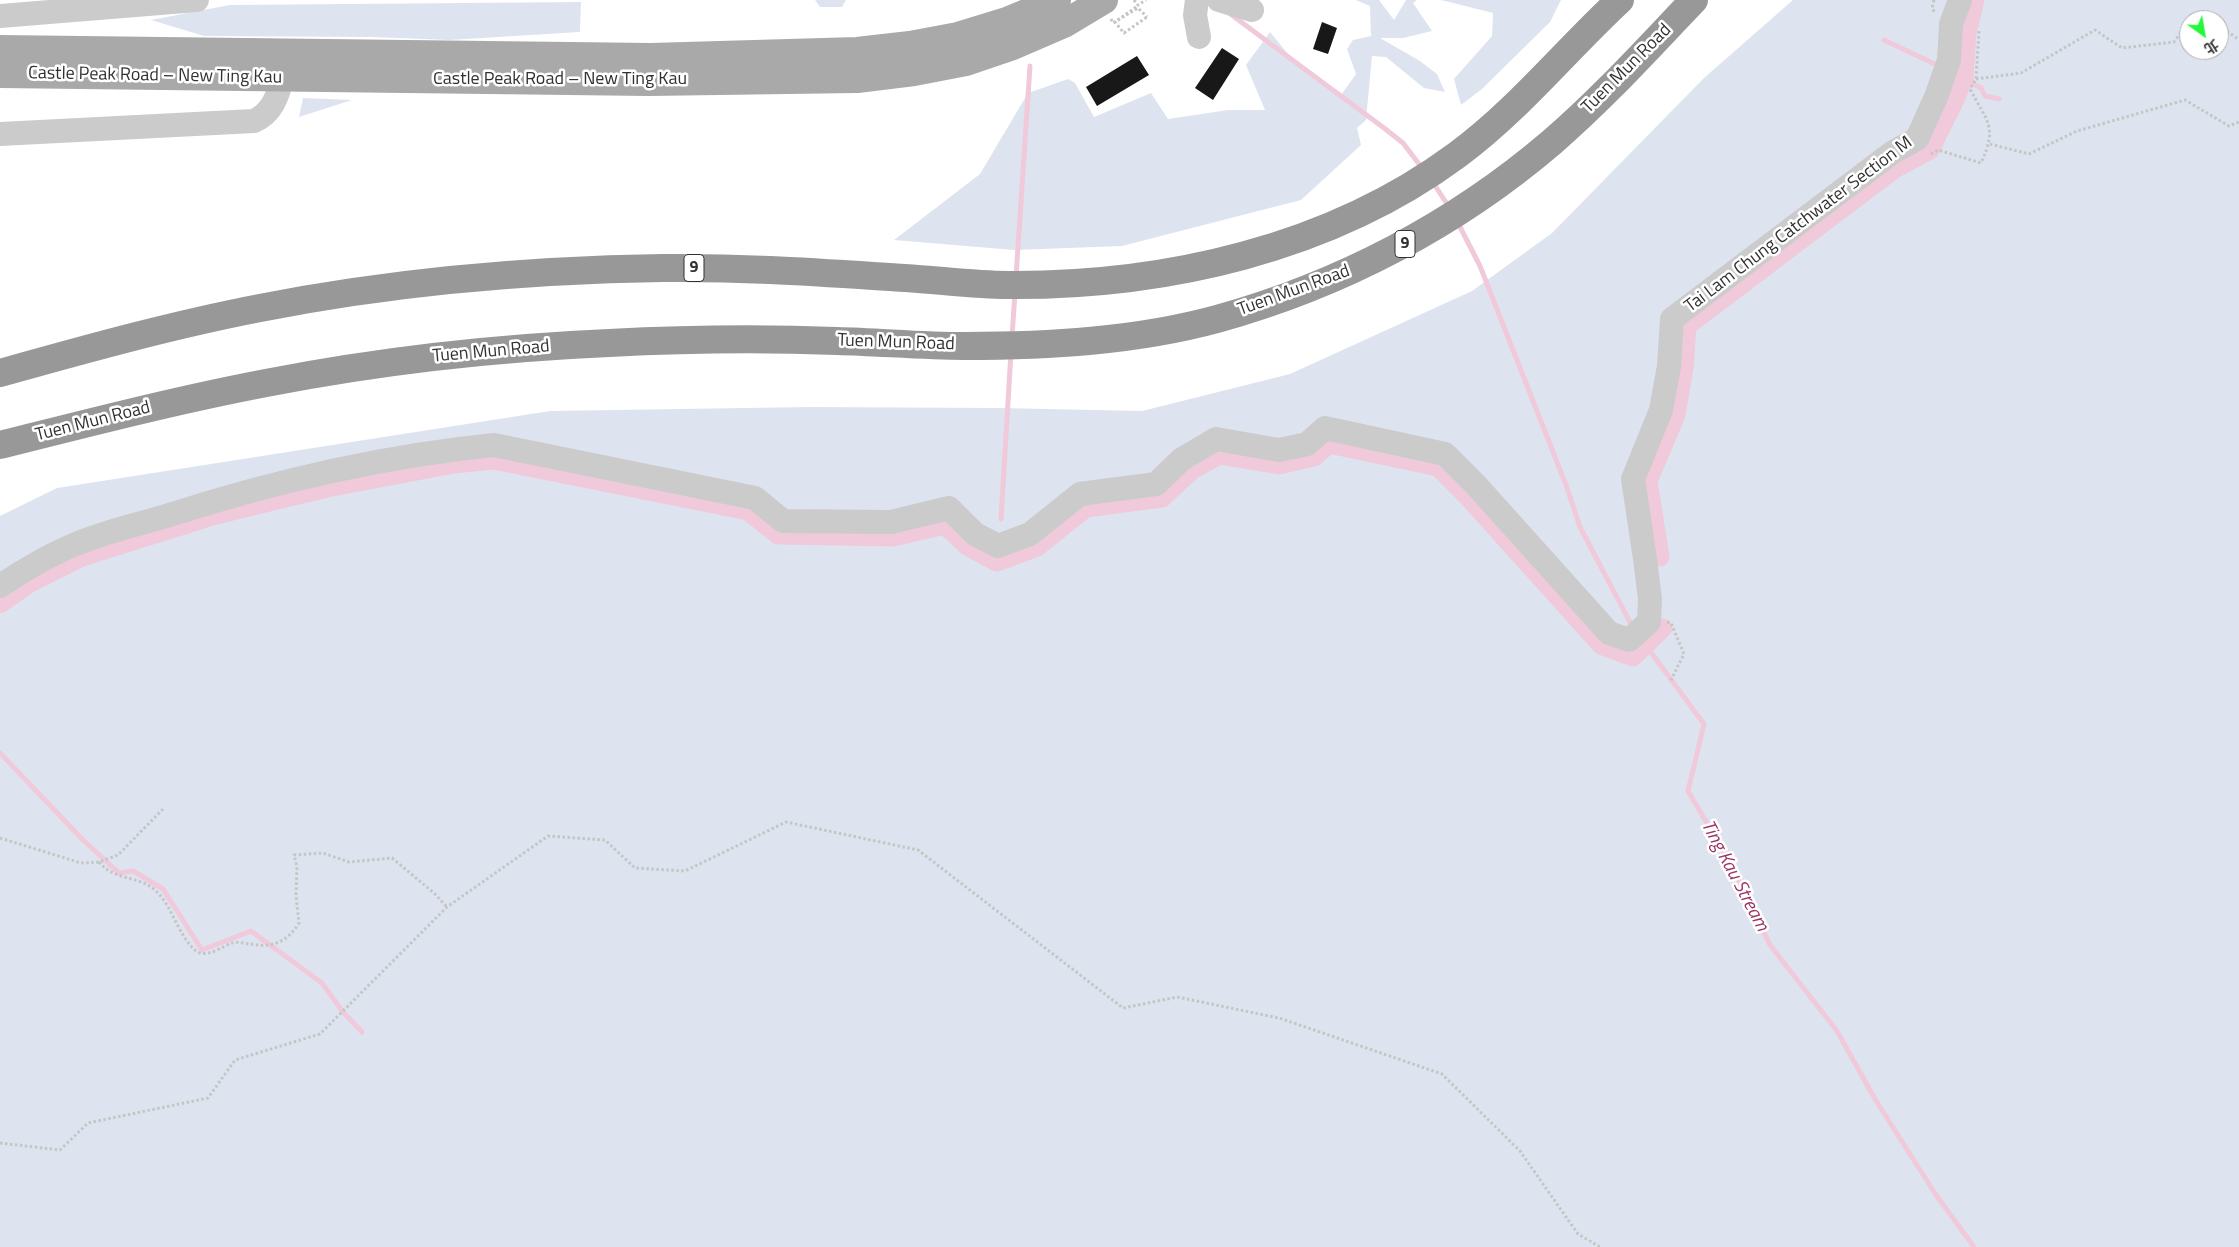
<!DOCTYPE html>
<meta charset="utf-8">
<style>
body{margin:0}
#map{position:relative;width:2239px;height:1247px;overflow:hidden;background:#fff;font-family:"Titillium Web","Noto Sans TC",sans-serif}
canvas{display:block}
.north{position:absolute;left:2179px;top:10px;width:50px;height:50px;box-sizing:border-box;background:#fff;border:1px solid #adadad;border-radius:50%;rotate:148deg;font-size:14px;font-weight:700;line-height:20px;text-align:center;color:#313131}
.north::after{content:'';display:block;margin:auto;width:18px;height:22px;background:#24f638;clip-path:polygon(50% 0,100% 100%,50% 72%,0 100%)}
</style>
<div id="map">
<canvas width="2239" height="1247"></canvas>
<div class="north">北</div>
</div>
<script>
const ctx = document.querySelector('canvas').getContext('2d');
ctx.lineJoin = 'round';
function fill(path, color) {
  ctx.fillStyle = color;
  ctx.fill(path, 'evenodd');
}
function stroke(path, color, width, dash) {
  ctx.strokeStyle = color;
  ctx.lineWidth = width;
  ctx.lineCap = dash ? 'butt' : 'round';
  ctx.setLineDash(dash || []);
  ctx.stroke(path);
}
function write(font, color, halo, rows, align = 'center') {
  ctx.font = font + ' "Titillium Web",sans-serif';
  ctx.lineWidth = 5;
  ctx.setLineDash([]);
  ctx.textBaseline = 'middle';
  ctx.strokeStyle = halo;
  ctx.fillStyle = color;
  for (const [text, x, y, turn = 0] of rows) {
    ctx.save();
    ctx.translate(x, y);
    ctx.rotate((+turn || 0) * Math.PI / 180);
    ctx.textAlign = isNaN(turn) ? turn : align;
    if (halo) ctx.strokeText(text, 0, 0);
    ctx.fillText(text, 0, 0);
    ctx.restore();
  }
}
const green = new Path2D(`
 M815,0H846L842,7H820Z
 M1356,0H1379L1394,20L1406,0H1417L1413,3L1432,31L1403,38H1380L1420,61L1437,74L1445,92L1424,88L1386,57L1372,56L1366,120L1357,128L1361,145L1301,200L1122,246L1014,250L894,240L980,174L1028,93L1068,79L1075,83L1094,117L1151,93L1168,119L1228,110H1265L1246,65L1270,32L1297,65L1341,95L1356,74L1347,49L1353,40L1371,36L1370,6Z
 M1441,0H1561L1550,22L1482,89L1461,105L1454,79L1492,36L1493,13Z
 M1793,0H2239V1247H0V516L57,488L550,411L810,407L998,408L1142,411L1290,374L1472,291L1552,233L1704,78ZM2189,20H2219V50H2189Z
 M581,2L580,32L449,40L371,37L204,36L151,20L230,5Z
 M303,98L352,100L299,117Z`);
const stream = new Path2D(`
 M1229,13L1384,128L1403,143L1422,168
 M1884,40L1939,66
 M1951,72L1981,88L1985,96L1999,99
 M1432,181L1449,207
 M1457,221L1480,266L1566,485L1580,527L1633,628
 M1016,277L1030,66
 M1012,337L1015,293
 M1001,519L1011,352
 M1641,639L1704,724L1688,791L1730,862L1770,945L1837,1031L1875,1099L1936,1195L1974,1247
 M0,753L83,840L119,873L133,871L163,889L202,950L251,931L322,983L343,1012L362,1032`);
const canal = new Path2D(`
 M1660,557L1648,481L1676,415L1684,368L1687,326L1896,168L1930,150L1953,104L1964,78L1967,33L1975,0
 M0,604L30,583L82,557L216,515L327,488L454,464L493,460L748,511L778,535L893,537L945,525L967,546L997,562L1037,547L1086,508L1162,498L1191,471L1219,455L1279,465L1314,457L1329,444L1438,467L1466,495L1601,645L1633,657L1663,628`);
const building = new Path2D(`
 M1322,22L1337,28L1328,54L1313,49Z
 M1222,48L1239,59L1213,100L1195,88Z
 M1137,56L1149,75L1097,106L1086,87Z`);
const path = new Path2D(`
 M1134,0L1138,5L1146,0
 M1934,0L1932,8L1935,13
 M1111,19L1113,23L1138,8L1147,17
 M2190,20H2197
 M2219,25L2239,40
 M1976,79L2021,73L2095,30L2122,48L2174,42L2189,21
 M1990,144L2029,154L2077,131L2185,100L2229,126L2239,122
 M1931,154L1938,150L1981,163C1998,126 1987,122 1970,89L1976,79L1979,31
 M1667,622L1671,623L1684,654L1671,680
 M0,838L81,863L99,862L118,855L163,809
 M99,862C114,881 139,875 156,891C173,907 178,936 196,951C206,959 223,946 232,943C238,941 245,944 251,944C273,948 287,942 299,923L296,896L297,867L294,855L323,853L349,862L392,858L434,893L447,907
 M0,1143L60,1150L88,1123L208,1098L235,1060L320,1034L447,907L548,836L605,840L635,868L685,871L786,822L918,850L1123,1008L1177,997L1279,1018L1442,1074L1520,1151L1578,1234L1600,1247`);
const minor = new Path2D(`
 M1197,0L1195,15L1199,37
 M1219,0L1252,10
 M0,16L197,0
 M0,134L254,121C272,113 278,96 282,78
 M0,586C24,570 49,555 76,544C104,532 136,525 166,516C272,482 383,456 494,445L755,498L783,521L891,522L949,508L975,534L998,546L1030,534L1080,494L1156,484L1182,459L1216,439L1279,450L1307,444L1325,428L1445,454L1476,485L1609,633L1629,640L1649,622L1650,599L1645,559L1633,479L1661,410L1669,366L1672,319L1893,152L1917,139L1936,97L1949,60L1951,24L1960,0`);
const major = new Path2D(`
 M0,49L651,57L857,51L910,45L958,36L1007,21L1057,0
 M0,74L649,82L857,79L914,72L966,62L1013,46L1064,24L1104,0`);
const highway = new Path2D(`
 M0,373C86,349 172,325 260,308C392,282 529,270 663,268C744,267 825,273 905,278C939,280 974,285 1008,285C1165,286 1330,249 1457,155C1517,111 1565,51 1620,0
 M0,445C88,423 177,400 266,383C379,361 494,348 609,343C685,339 761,338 837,341C879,342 922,346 964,346C1048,346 1136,341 1217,319C1340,285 1455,225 1552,142C1603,98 1648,48 1694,0`);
const pathBridge = new Path2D(`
 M1136,7L1115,22L1124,33L1147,17`);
const shields = [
 [1405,244,20],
 [694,268,20]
];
const shieldNames = [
 ["9",1405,244],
 ["9",694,268]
];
const streetNames = [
 ["Tuen Mun Road",1627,69,-45],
 ["Castle Peak Road – New Ting Kau",155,76,1],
 ["Castle Peak Road – New Ting Kau",560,80],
 ["Tai Lam Chung Catchwater Section M",1799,225,-37],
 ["Tuen Mun Road",1294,291,-20],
 ["Tuen Mun Road",896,343,2],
 ["Tuen Mun Road",491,352,-5],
 ["Tuen Mun Road",93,422,-14]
];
const waterNames = [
 ["Ting Kau Stream",1734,876,62]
];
fill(green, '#dee4ef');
stroke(stream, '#f0c9da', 5);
stroke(canal, '#f0c9da', 19);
fill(building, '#181818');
stroke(path, '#c5c5c5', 3, [2.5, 2.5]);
stroke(minor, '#cbcbcb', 24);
stroke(major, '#a9a9a9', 28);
stroke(highway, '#989898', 28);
stroke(pathBridge, '#c5c5c5', 3, [2.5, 2.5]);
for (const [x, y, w] of shields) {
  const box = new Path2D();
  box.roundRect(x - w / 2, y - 13.5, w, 27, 4);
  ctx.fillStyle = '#fff';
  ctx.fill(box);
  stroke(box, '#313131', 1);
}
write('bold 16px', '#313131', null, shieldNames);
write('18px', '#313131', '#fff', streetNames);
write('italic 19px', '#9c3563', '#fff', waterNames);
</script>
